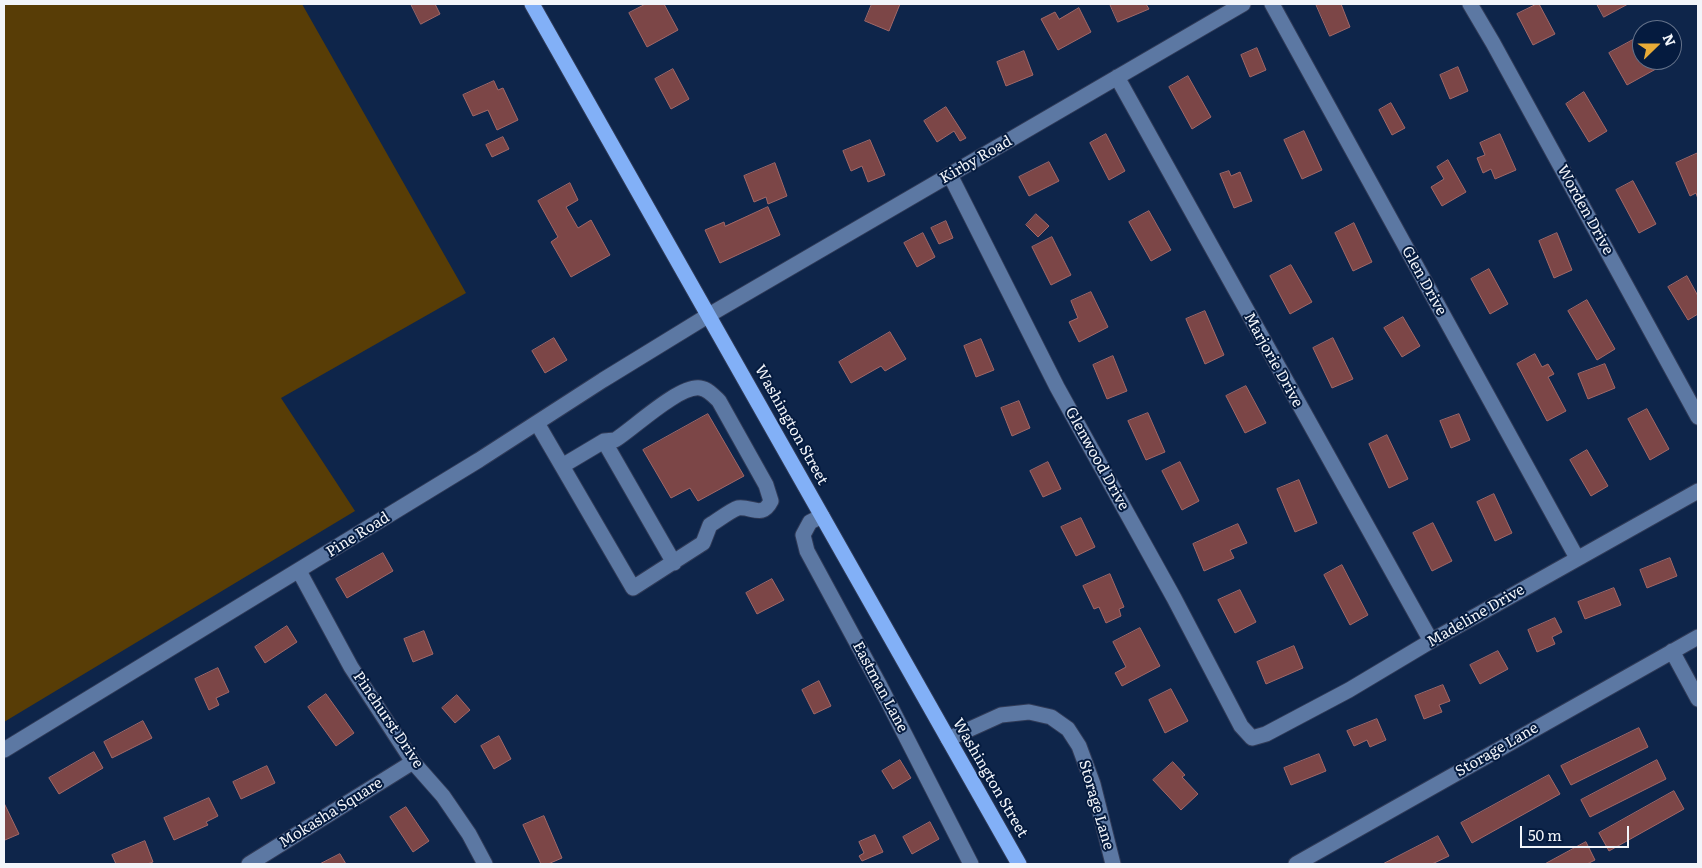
<!DOCTYPE html>
<style>
body{margin:0}
#map{position:relative;width:1702px;height:868px;overflow:hidden;background:#0e254a;font-family:Literata,serif}
canvas{display:block}
.frame{position:absolute;inset:0;border:5px solid #f2f5fa;pointer-events:none}
.north{position:absolute;left:1632px;top:20px;width:50px;height:50px;box-sizing:border-box;background:#051b3f;border:1px solid #64728a;border-radius:50%;rotate:68deg;font-size:14px;font-weight:700;line-height:20px;text-align:center;color:#f2f5fa}
.north::after{content:'';display:block;margin:auto;width:18px;height:22px;background:#e8ab37;clip-path:polygon(50% 0,100% 100%,50% 72%,0 100%)}
.scale{position:absolute;left:1520px;top:826px;width:109px;height:22px;box-sizing:border-box;border:2px solid #f2f5fa;border-top:0;padding-left:6px;font-size:15px;line-height:18px;white-space:nowrap;color:#f2f5fa;-webkit-text-stroke:4px #051b3f;paint-order:stroke}
</style>
<div id="map">
<canvas width="1702" height="868"></canvas>
<div class="frame"></div>
<div class="north">N</div>
<div class="scale">50 m</div>
</div>
<script>
const ctx = document.querySelector('canvas').getContext('2d');
ctx.lineJoin = 'round';
function paint(path, color) { ctx.fillStyle = color; ctx.fill(path, 'evenodd'); }
function trace(path, color, width, dash) { ctx.strokeStyle = color; ctx.lineWidth = width; ctx.lineCap = dash ? 'butt' : 'round'; ctx.setLineDash(dash || []); ctx.stroke(path); }
function label(font, color, halo, rows, align = 'center') {
  ctx.font = font + ' Literata,serif'; ctx.lineWidth = 4; ctx.setLineDash([]); ctx.textBaseline = 'middle'; ctx.strokeStyle = halo; ctx.fillStyle = color; for (const [text, x, y, turn = 0] of rows) {
    ctx.save(); ctx.translate(x, y); ctx.rotate((+turn || 0) * Math.PI / 180); ctx.textAlign = isNaN(turn) ? turn : align; if (halo) ctx.strokeText(text, 0, 0); ctx.fillText(text, 0, 0); ctx.restore();
  }
}
paint(new Path2D(`
 M 4,4 L 302,4 L 466,293 L 281,398 L 355,511 L 4,722 Z`), '#583d06');
const building = new Path2D(`
 M 411,4 L 435,4 L 440,14 L 421,24 Z
 M 646,4 L 664,4 L 678,30 L 647,47 L 629,13 Z
 M 872,4 L 900,4 L 889,31 L 865,21 Z
 M 1110,4 L 1146,4 L 1149,9 L 1118,22 Z
 M 1316,4 L 1341,4 L 1350,27 L 1330,36 Z
 M 1537,4 L 1539,4 L 1555,34 L 1533,45 L 1517,14 Z
 M 1597,4 L 1628,4 L 1604,17 Z
 M 1079,8 L 1091,32 L 1058,50 L 1041,19 L 1055,12 L 1059,19 Z
 M 1642,35 L 1642,60 L 1672,60 L 1672,55 L 1674,59 L 1627,85 L 1609,53 Z
 M 1257,48 L 1266,70 L 1250,77 L 1241,55 Z
 M 1024,51 L 1033,75 L 1006,86 L 997,62 Z
 M 1458,67 L 1468,91 L 1450,99 L 1440,75 Z
 M 673,69 L 689,99 L 671,109 L 655,79 Z
 M 1188,76 L 1211,117 L 1192,129 L 1169,87 Z
 M 494,81 L 498,90 L 503,88 L 518,120 L 497,130 L 488,110 L 473,116 L 463,95 Z
 M 1584,92 L 1607,131 L 1589,142 L 1566,104 Z
 M 1391,103 L 1405,128 L 1392,135 L 1379,110 Z
 M 946,107 L 966,138 L 960,141 L 954,131 L 937,142 L 924,121 Z
 M 1304,131 L 1322,170 L 1302,179 L 1284,140 Z
 M 1106,134 L 1125,171 L 1109,180 L 1090,143 Z
 M 1500,134 L 1516,170 L 1495,179 L 1491,169 L 1483,173 L 1477,158 L 1485,155 L 1480,143 Z
 M 503,137 L 509,149 L 492,157 L 486,145 Z
 M 870,140 L 885,175 L 868,182 L 862,166 L 851,171 L 843,151 Z
 M 1698,153 L 1698,199 L 1696,193 L 1690,196 L 1676,163 Z
 M 1448,160 L 1466,192 L 1442,206 L 1431,187 L 1444,179 L 1437,167 Z
 M 1049,162 L 1059,181 L 1029,196 L 1019,177 Z
 M 775,163 L 787,196 L 768,204 L 766,197 L 754,202 L 744,176 Z
 M 1229,171 L 1231,176 L 1240,172 L 1252,201 L 1234,208 L 1220,174 Z
 M 1633,181 L 1656,224 L 1639,233 L 1616,190 Z
 M 570,183 L 578,200 L 566,207 L 578,228 L 591,220 L 610,255 L 571,277 L 551,242 L 558,237 L 538,201 Z
 M 768,207 L 780,235 L 720,263 L 705,230 L 724,222 L 725,226 Z
 M 1149,211 L 1171,250 L 1151,261 L 1129,222 Z
 M 1036,214 L 1049,226 L 1038,237 L 1026,225 Z
 M 946,221 L 953,238 L 939,244 L 931,228 Z
 M 1354,223 L 1372,262 L 1353,271 L 1335,233 Z
 M 923,233 L 935,257 L 917,267 L 904,243 Z
 M 1557,233 L 1572,270 L 1554,278 L 1539,241 Z
 M 1052,237 L 1071,275 L 1051,285 L 1032,247 Z
 M 1291,265 L 1312,302 L 1290,314 L 1270,276 Z
 M 1489,269 L 1508,304 L 1490,314 L 1471,279 Z
 M 1687,276 L 1698,296 L 1698,314 L 1688,320 L 1668,287 Z
 M 1091,292 L 1108,327 L 1079,342 L 1069,322 L 1078,318 L 1071,301 Z
 M 1587,300 L 1615,349 L 1597,360 L 1568,311 Z
 M 1205,311 L 1224,355 L 1205,364 L 1186,319 Z
 M 1403,317 L 1420,346 L 1402,357 L 1384,328 Z
 M 890,332 L 906,359 L 885,371 L 881,366 L 851,383 L 839,362 Z
 M 554,338 L 567,360 L 545,373 L 532,351 Z
 M 1333,338 L 1353,379 L 1332,388 L 1313,348 Z
 M 981,339 L 994,370 L 976,377 L 964,346 Z
 M 1535,354 L 1542,367 L 1548,364 L 1554,374 L 1548,377 L 1566,411 L 1547,421 L 1517,364 Z
 M 1113,356 L 1127,391 L 1107,399 L 1093,365 Z
 M 1605,364 L 1615,388 L 1588,399 L 1578,374 Z
 M 1246,386 L 1266,423 L 1245,433 L 1226,396 Z
 M 1019,401 L 1030,428 L 1012,436 L 1001,408 Z
 M 1647,409 L 1669,449 L 1650,460 L 1628,419 Z
 M 1148,413 L 1165,452 L 1146,460 L 1128,421 Z
 M 708,414 L 744,476 L 698,501 L 690,488 L 671,498 L 643,450 Z
 M 1459,414 L 1470,440 L 1451,448 L 1440,421 Z
 M 1387,435 L 1408,479 L 1389,488 L 1369,444 Z
 M 1587,450 L 1608,486 L 1591,496 L 1570,460 Z
 M 1048,462 L 1061,489 L 1043,497 L 1030,471 Z
 M 1180,462 L 1199,501 L 1182,510 L 1162,471 Z
 M 1299,480 L 1317,523 L 1295,532 L 1277,489 Z
 M 1494,494 L 1512,533 L 1495,541 L 1477,502 Z
 M 1081,518 L 1095,547 L 1076,556 L 1061,527 Z
 M 1433,523 L 1452,561 L 1432,571 L 1413,533 Z
 M 1238,524 L 1247,543 L 1230,550 L 1234,558 L 1204,571 L 1193,544 Z
 M 383,553 L 393,571 L 347,598 L 336,579 Z
 M 1670,558 L 1677,576 L 1647,588 L 1640,570 Z
 M 1342,565 L 1368,615 L 1350,625 L 1324,575 Z
 M 1110,574 L 1124,607 L 1119,609 L 1121,616 L 1106,623 L 1099,607 L 1094,609 L 1083,586 Z
 M 772,579 L 784,600 L 757,614 L 746,593 Z
 M 1614,588 L 1621,605 L 1585,619 L 1578,602 Z
 M 1240,590 L 1256,622 L 1235,633 L 1218,600 Z
 M 1555,618 L 1562,632 L 1552,637 L 1555,644 L 1537,652 L 1528,630 Z
 M 287,626 L 297,642 L 265,663 L 255,647 Z
 M 1140,628 L 1160,666 L 1122,686 L 1115,673 L 1126,667 L 1113,642 Z
 M 424,631 L 433,654 L 413,662 L 404,639 Z
 M 1294,646 L 1303,668 L 1266,684 L 1257,662 Z
 M 1498,651 L 1508,669 L 1480,684 L 1470,665 Z
 M 218,668 L 229,692 L 216,698 L 219,705 L 209,710 L 195,679 Z
 M 819,681 L 831,706 L 814,714 L 802,690 Z
 M 1443,685 L 1450,701 L 1439,705 L 1442,712 L 1424,719 L 1415,696 Z
 M 1171,689 L 1188,721 L 1165,733 L 1149,700 Z
 M 326,694 L 354,733 L 336,746 L 308,707 Z
 M 457,695 L 470,710 L 455,723 L 442,708 Z
 M 1377,719 L 1386,740 L 1370,747 L 1367,740 L 1354,746 L 1347,731 Z
 M 143,721 L 152,738 L 112,758 L 104,742 Z
 M 1639,728 L 1648,747 L 1571,785 L 1561,766 Z
 M 499,736 L 511,759 L 494,769 L 481,746 Z
 M 94,752 L 103,768 L 59,794 L 49,778 Z
 M 1319,754 L 1326,771 L 1291,785 L 1284,768 Z
 M 900,760 L 911,778 L 893,789 L 882,771 Z
 M 1657,760 L 1666,779 L 1590,817 L 1581,800 Z
 M 1173,762 L 1185,775 L 1182,777 L 1198,794 L 1181,810 L 1153,780 Z
 M 267,766 L 275,783 L 241,799 L 233,782 Z
 M 1549,775 L 1560,794 L 1472,843 L 1461,823 Z
 M 1674,791 L 1684,809 L 1609,851 L 1599,833 Z
 M 209,798 L 218,816 L 206,822 L 208,825 L 174,840 L 164,818 Z
 M 4,803 L 19,834 L 5,840 L 4,837 Z
 M 406,807 L 429,841 L 413,852 L 390,817 Z
 M 544,816 L 562,858 L 548,864 L 541,864 L 523,825 Z
 M 930,822 L 939,839 L 912,854 L 903,837 Z
 M 875,835 L 883,852 L 862,861 L 859,856 L 864,853 L 859,842 Z
 M 1438,836 L 1449,856 L 1432,864 L 1383,864 Z
 M 145,841 L 153,862 L 147,864 L 116,864 L 112,855 Z
 M 1586,842 L 1595,860 L 1587,864 L 1545,864 Z
 M 340,854 L 346,864 L 320,864 Z`);
paint(building, '#7c4647');
trace(building, '#a16868', 1);
const minor = new Path2D(`
 M 1272,4 L 1577,558
 M 1470,4 L 1493,43 L 1698,417
 M 1117,77 L 1431,641
 M 950,175 L 1057,387 L 1174,598 L 1241,726 L 1252,738 L 1266,734 L 1349,690 L 1431,641 L 1698,491
 M 537,423 L 633,588 L 703,543 L 710,525 C 717,521 731,510 738,508 C 752,506 762,519 771,501 L 766,485 L 719,401 C 714,396 708,389 700,388 C 679,385 634,428 615,440 L 604,441 L 562,466
 M 604,441 L 674,563
 M 822,516 L 810,522 L 803,535 L 807,551 L 879,684 L 971,864
 M 299,571 L 351,667 L 413,762 L 443,796 L 469,834 L 485,864
 M 1672,651 L 1698,699
 M 948,739 L 1001,715 L 1029,712 L 1051,717 L 1068,729 L 1079,746 L 1093,784 L 1113,864
 M 4,750 L 479,460 L 603,380 L 709,315 L 1243,4
 M 249,864 L 413,762
 M 1296,864 L 1698,637`);
const highway = new Path2D(`
 M 532,4 L 1019,864`);
trace(minor, '#303b58', 17);
trace(highway, '#303b58', 17);
trace(minor, '#5c78a3', 15);
trace(highway, '#82b0f7', 15);
label('15px', '#f2f5fa', '#051b3f', [
 ["Kirby Road",976,160,-30],
 ["Worden Drive",1585,210,61],
 ["Glen Drive",1424,281,61],
 ["Marjorie Drive",1273,360,61],
 ["Washington Street",791,425,61],
 ["Glenwood Drive",1097,459,61],
 ["Pine Road",358,535,-32],
 ["Madeline Drive",1476,616,-30],
 ["Eastman Lane",880,687,62],
 ["Pinehurst Drive",388,720,56],
 ["Storage Lane",1497,750,-30],
 ["Washington Street",990,778,60],
 ["Storage Lane",1096,805,74],
 ["Mokasha Square",331,813,-32]
]);
</script>
